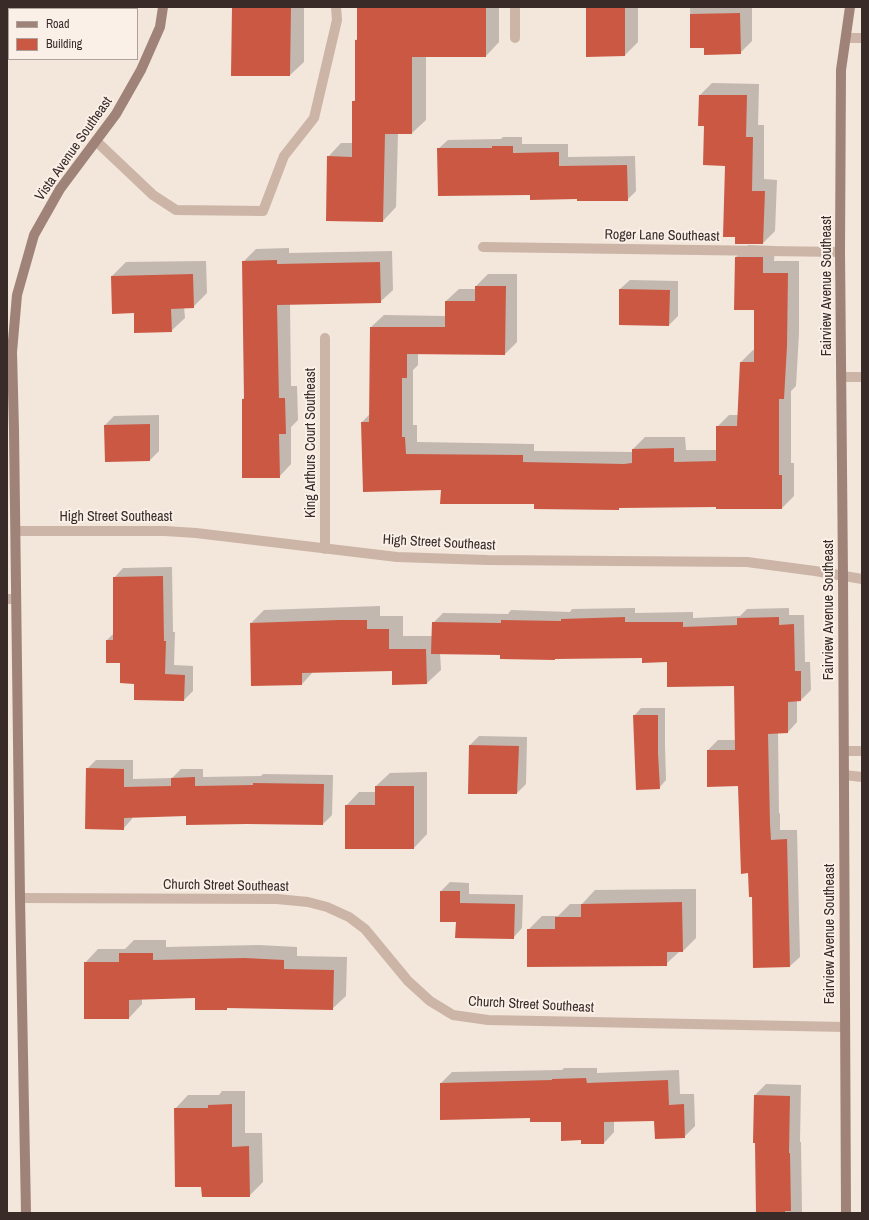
<!DOCTYPE html>
<style>
body{margin:0}
#map{position:relative;width:869px;height:1220px;overflow:hidden;background:#f3e6db;font-family:"Archivo Narrow",sans-serif}
canvas{display:block}
.frame{position:absolute;inset:0;border:8px solid #382b28;pointer-events:none}
.legend{position:absolute;left:8px;top:8px;width:130px;height:52px;box-sizing:border-box;background:#faf0e8;border:1px solid #aca19b;margin:0;padding:5px 7px;list-style:none;font-size:12px;color:#382b28}
.legend li{display:flex;align-items:center;gap:8px;height:20px}
.legend b{width:20px;border:1px solid #aca19b}
</style>
<div id="map">
<canvas width="869" height="1220"></canvas>
<div class="frame"></div>
<ul class="legend">
<li><b style="height:5px;background:#9f8378"></b>Road</li>
<li><b style="height:11px;background:#cb5842"></b>Building</li>
</ul>
</div>
<script>
const ctx = document.querySelector('canvas').getContext('2d');
ctx.lineJoin = 'round';
function paint(path, color) { ctx.fillStyle = color; ctx.fill(path, 'evenodd'); }
function trace(path, color, width, dash) { ctx.strokeStyle = color; ctx.lineWidth = width; ctx.lineCap = dash ? 'butt' : 'round'; ctx.setLineDash(dash || []); ctx.stroke(path); }
function label(font, color, halo, rows, align = 'center') {
  ctx.font = font + ' "Archivo Narrow",sans-serif'; ctx.lineWidth = 4; ctx.setLineDash([]); ctx.textBaseline = 'middle'; ctx.strokeStyle = halo; ctx.fillStyle = color; for (const [text, x, y, turn = 0] of rows) {
    ctx.save(); ctx.translate(x, y); ctx.rotate((+turn || 0) * Math.PI / 180); ctx.textAlign = isNaN(turn) ? turn : align; if (halo) ctx.strokeText(text, 0, 0); ctx.fillText(text, 0, 0); ctx.restore();
  }
}
paint(new Path2D(`
 M 43,7 L 120,7 L 120,9 L 43,9 Z
 M 233,7 L 304,7 L 304,62 L 290,75 Z
 M 358,7 L 499,7 L 499,42 L 486,56 L 426,56 L 426,120 L 412,133 L 398,133 L 396,207 L 383,221 L 328,157 L 341,143 L 353,143 L 353,102 L 356,99 L 356,40 L 358,38 Z
 M 587,7 L 638,7 L 638,42 L 625,55 Z
 M 690,7 L 752,7 L 752,41 L 740,53 L 705,47 L 691,47 Z
 M 712,83 L 759,84 L 758,125 L 764,125 L 764,179 L 777,180 L 775,231 L 763,243 L 736,243 L 726,165 L 705,125 L 700,95 Z
 M 503,137 L 522,137 L 522,144 L 568,144 L 568,157 L 635,156 L 636,191 L 627,200 L 578,198 L 531,194 L 438,149 L 448,140 L 501,139 Z
 M 748,245 L 775,246 L 774,261 L 799,261 L 799,333 L 796,386 L 791,391 L 791,463 L 794,463 L 794,496 L 782,508 L 717,506 L 621,507 L 618,509 L 535,503 L 442,489 L 362,422 L 370,414 L 371,327 L 384,315 L 446,316 L 446,301 L 459,289 L 476,289 L 476,286 L 488,274 L 517,274 L 517,342 L 505,354 L 418,353 L 418,365 L 413,370 L 413,425 L 417,425 L 417,442 L 534,444 L 534,451 L 633,452 L 633,449 L 645,437 L 685,437 L 686,450 L 717,450 L 717,427 L 729,415 L 739,415 L 741,362 L 753,350 L 755,350 L 755,309 L 736,257 Z
 M 289,248 L 289,253 L 392,251 L 393,290 L 380,302 L 290,304 L 291,386 L 297,386 L 298,420 L 291,427 L 291,464 L 279,477 L 243,399 L 245,396 L 244,261 L 256,249 Z
 M 206,261 L 207,293 L 193,307 L 184,307 L 185,318 L 171,331 L 112,276 L 126,262 Z
 M 630,280 L 678,281 L 678,316 L 669,325 L 620,289 Z
 M 159,415 L 159,451 L 150,460 L 105,425 L 114,416 Z
 M 172,567 L 173,632 L 175,632 L 174,665 L 193,666 L 193,691 L 184,700 L 135,683 L 107,640 L 114,633 L 114,578 L 123,568 Z
 M 380,606 L 380,616 L 403,616 L 403,636 L 433,636 L 433,623 L 443,613 L 508,614 L 511,610 L 570,612 L 572,609 L 635,608 L 635,613 L 693,612 L 693,618 L 740,616 L 747,609 L 789,608 L 789,615 L 804,615 L 805,662 L 810,662 L 811,690 L 801,700 L 797,700 L 797,722 L 788,732 L 778,732 L 779,814 L 780,813 L 780,830 L 797,830 L 800,957 L 790,966 L 753,896 L 749,872 L 739,785 L 708,750 L 718,740 L 736,740 L 735,685 L 668,661 L 643,656 L 440,653 L 441,670 L 427,683 L 393,670 L 314,671 L 302,684 L 251,623 L 264,610 Z
 M 641,708 L 665,708 L 665,746 L 666,780 L 659,788 L 634,716 Z
 M 479,736 L 527,737 L 526,784 L 517,793 L 470,745 Z
 M 96,760 L 133,760 L 133,779 L 172,778 L 181,769 L 203,769 L 203,777 L 261,776 L 263,774 L 333,775 L 332,815 L 323,824 L 186,815 L 132,816 L 132,819 L 123,829 L 87,769 Z
 M 427,772 L 427,834 L 414,848 L 346,806 L 359,792 L 376,792 L 376,786 L 390,773 Z
 M 450,882 L 469,883 L 469,894 L 523,895 L 522,928 L 513,938 L 457,921 L 441,891 Z
 M 696,889 L 696,938 L 683,951 L 680,951 L 666,964 L 528,930 L 542,916 L 558,916 L 570,904 L 582,904 L 595,890 Z
 M 134,940 L 166,940 L 166,947 L 259,945 L 297,947 L 297,956 L 347,957 L 346,996 L 332,1009 L 228,1007 L 226,1009 L 196,997 L 142,998 L 142,1004 L 129,1018 L 85,963 L 98,949 L 125,949 Z
 M 564,1068 L 597,1068 L 597,1073 L 679,1070 L 680,1094 L 694,1094 L 695,1126 L 684,1137 L 655,1120 L 614,1121 L 614,1132 L 604,1143 L 581,1139 L 562,1121 L 531,1117 L 441,1083 L 452,1072 L 562,1070 Z
 M 766,1084 L 801,1085 L 800,1142 L 801,1142 L 802,1213 L 757,1213 L 755,1095 Z
 M 222,1091 L 245,1091 L 245,1133 L 262,1133 L 263,1182 L 249,1196 L 175,1109 L 188,1095 L 219,1095 Z`), '#0003');
paint(new Path2D(`
 M 232,7 L 291,7 L 290,76 L 231,76 Z
 M 357,7 L 486,7 L 486,57 L 412,57 L 412,134 L 385,134 L 383,222 L 326,221 L 327,156 L 352,157 L 352,101 L 355,101 L 355,40 L 357,40 Z
 M 586,7 L 625,7 L 625,56 L 586,57 Z
 M 740,13 L 741,54 L 704,55 L 704,48 L 690,48 L 690,14 Z
 M 699,95 L 747,95 L 746,137 L 753,137 L 752,191 L 765,191 L 763,244 L 735,244 L 735,237 L 723,237 L 725,166 L 703,165 L 704,126 L 698,126 Z
 M 492,146 L 513,146 L 513,153 L 559,152 L 559,166 L 627,165 L 628,201 L 577,201 L 577,199 L 530,200 L 530,195 L 438,196 L 437,148 L 492,148 Z
 M 735,257 L 763,257 L 763,273 L 788,273 L 787,346 L 784,399 L 779,399 L 779,475 L 782,475 L 782,509 L 716,509 L 716,507 L 619,508 L 619,510 L 534,509 L 534,504 L 440,504 L 441,490 L 363,492 L 361,422 L 369,422 L 370,327 L 445,327 L 445,301 L 475,301 L 475,286 L 506,286 L 505,355 L 407,354 L 407,378 L 402,378 L 402,437 L 405,437 L 406,454 L 523,455 L 523,462 L 624,464 L 632,463 L 632,449 L 674,448 L 674,462 L 716,461 L 716,426 L 737,426 L 740,362 L 754,362 L 754,310 L 734,310 Z
 M 277,260 L 277,264 L 380,262 L 381,303 L 277,305 L 279,398 L 285,398 L 286,434 L 279,434 L 280,478 L 242,478 L 242,399 L 244,399 L 242,261 Z
 M 193,274 L 194,308 L 171,309 L 172,332 L 134,333 L 134,313 L 112,314 L 111,276 Z
 M 619,289 L 670,290 L 669,326 L 619,325 Z
 M 150,424 L 150,461 L 105,462 L 104,425 Z
 M 163,576 L 164,641 L 166,641 L 165,674 L 185,675 L 184,701 L 134,700 L 134,684 L 120,683 L 120,663 L 106,663 L 106,640 L 113,640 L 113,577 Z
 M 625,617 L 625,622 L 683,622 L 683,627 L 737,625 L 737,618 L 779,617 L 779,625 L 794,624 L 795,671 L 801,671 L 801,701 L 788,702 L 788,733 L 768,734 L 770,823 L 771,840 L 787,839 L 790,967 L 753,968 L 752,897 L 749,897 L 748,873 L 741,874 L 738,786 L 707,787 L 707,750 L 735,750 L 734,686 L 667,687 L 667,662 L 642,663 L 642,658 L 555,659 L 555,660 L 500,659 L 500,655 L 431,654 L 432,622 L 501,623 L 501,620 L 561,621 L 561,619 Z
 M 339,620 L 367,620 L 367,629 L 389,629 L 389,649 L 426,649 L 427,684 L 392,685 L 392,671 L 302,673 L 302,685 L 251,686 L 250,623 Z
 M 633,715 L 658,715 L 658,753 L 660,789 L 636,790 Z
 M 469,745 L 519,746 L 517,794 L 468,794 Z
 M 86,768 L 124,769 L 124,787 L 171,786 L 171,778 L 195,777 L 195,786 L 253,785 L 253,783 L 324,784 L 323,825 L 247,824 L 186,825 L 186,816 L 124,818 L 124,830 L 85,829 Z
 M 375,786 L 414,786 L 414,849 L 345,849 L 345,805 L 375,805 Z
 M 440,891 L 460,891 L 460,903 L 515,904 L 514,939 L 455,938 L 456,922 L 440,922 Z
 M 682,902 L 683,952 L 667,952 L 667,966 L 527,967 L 527,929 L 555,929 L 555,917 L 581,917 L 581,904 Z
 M 119,953 L 153,953 L 153,960 L 245,958 L 284,960 L 284,969 L 334,970 L 333,1010 L 227,1008 L 227,1010 L 195,1010 L 195,998 L 129,1000 L 129,1019 L 84,1019 L 84,962 L 119,962 Z
 M 586,1078 L 587,1083 L 668,1080 L 669,1105 L 684,1104 L 685,1138 L 655,1139 L 654,1121 L 604,1122 L 604,1144 L 581,1144 L 581,1140 L 561,1141 L 561,1122 L 530,1122 L 530,1118 L 440,1120 L 440,1083 L 552,1080 L 552,1079 Z
 M 754,1095 L 790,1096 L 789,1153 L 790,1153 L 791,1211 L 785,1211 L 785,1213 L 756,1213 L 755,1143 L 753,1143 Z
 M 232,1104 L 232,1147 L 249,1146 L 250,1197 L 202,1197 L 201,1187 L 175,1187 L 174,1108 L 208,1108 L 208,1105 Z`), '#cb5842');
trace(new Path2D(`
 M 515,38 L 515,7
 M 846,38 L 862,38
 M 96,141 L 153,195 L 176,210 L 263,211 L 284,156 L 314,118 L 337,20 L 336,7
 M 841,377 L 862,377
 M 844,751 L 862,751
 M 844,775 L 862,777`), '#ccb5a7', 10);
trace(new Path2D(`
 M 483,247 L 840,252
 M 325,338 L 325,549
 M 16,531 L 165,531 L 196,533 L 397,557 L 487,560 L 747,562 L 815,571 L 862,579
 M 7,599 L 16,599
 M 20,898 L 277,899 L 308,902 L 327,907 L 349,917 L 365,929 L 408,981 L 430,1001 L 453,1015 L 488,1020 L 845,1027`), '#ccb5a7', 10);
trace(new Path2D(`
 M 26,1213 L 20,898 L 14,430 L 12,352 L 17,295 L 34,235 L 60,189 L 116,114 L 141,70 L 160,27 L 163,7
 M 846,1213 L 843,576 L 840,252 L 841,70 L 850,7`), '#9f8378', 10);
label('14px', '#382b28', '#faf0e8', [
 ["Vista Avenue Southeast",74,149,-55],
 ["Roger Lane Southeast",662,236,1],
 ["Fairview Avenue Southeast",827,286,-90],
 ["King Arthurs Court Southeast",311,443,-90],
 ["High Street Southeast",116,517],
 ["High Street Southeast",439,543,3],
 ["Fairview Avenue Southeast",829,610,-90],
 ["Church Street Southeast",226,886,1],
 ["Fairview Avenue Southeast",830,934,-90],
 ["Church Street Southeast",531,1005,3]
]);
</script>
